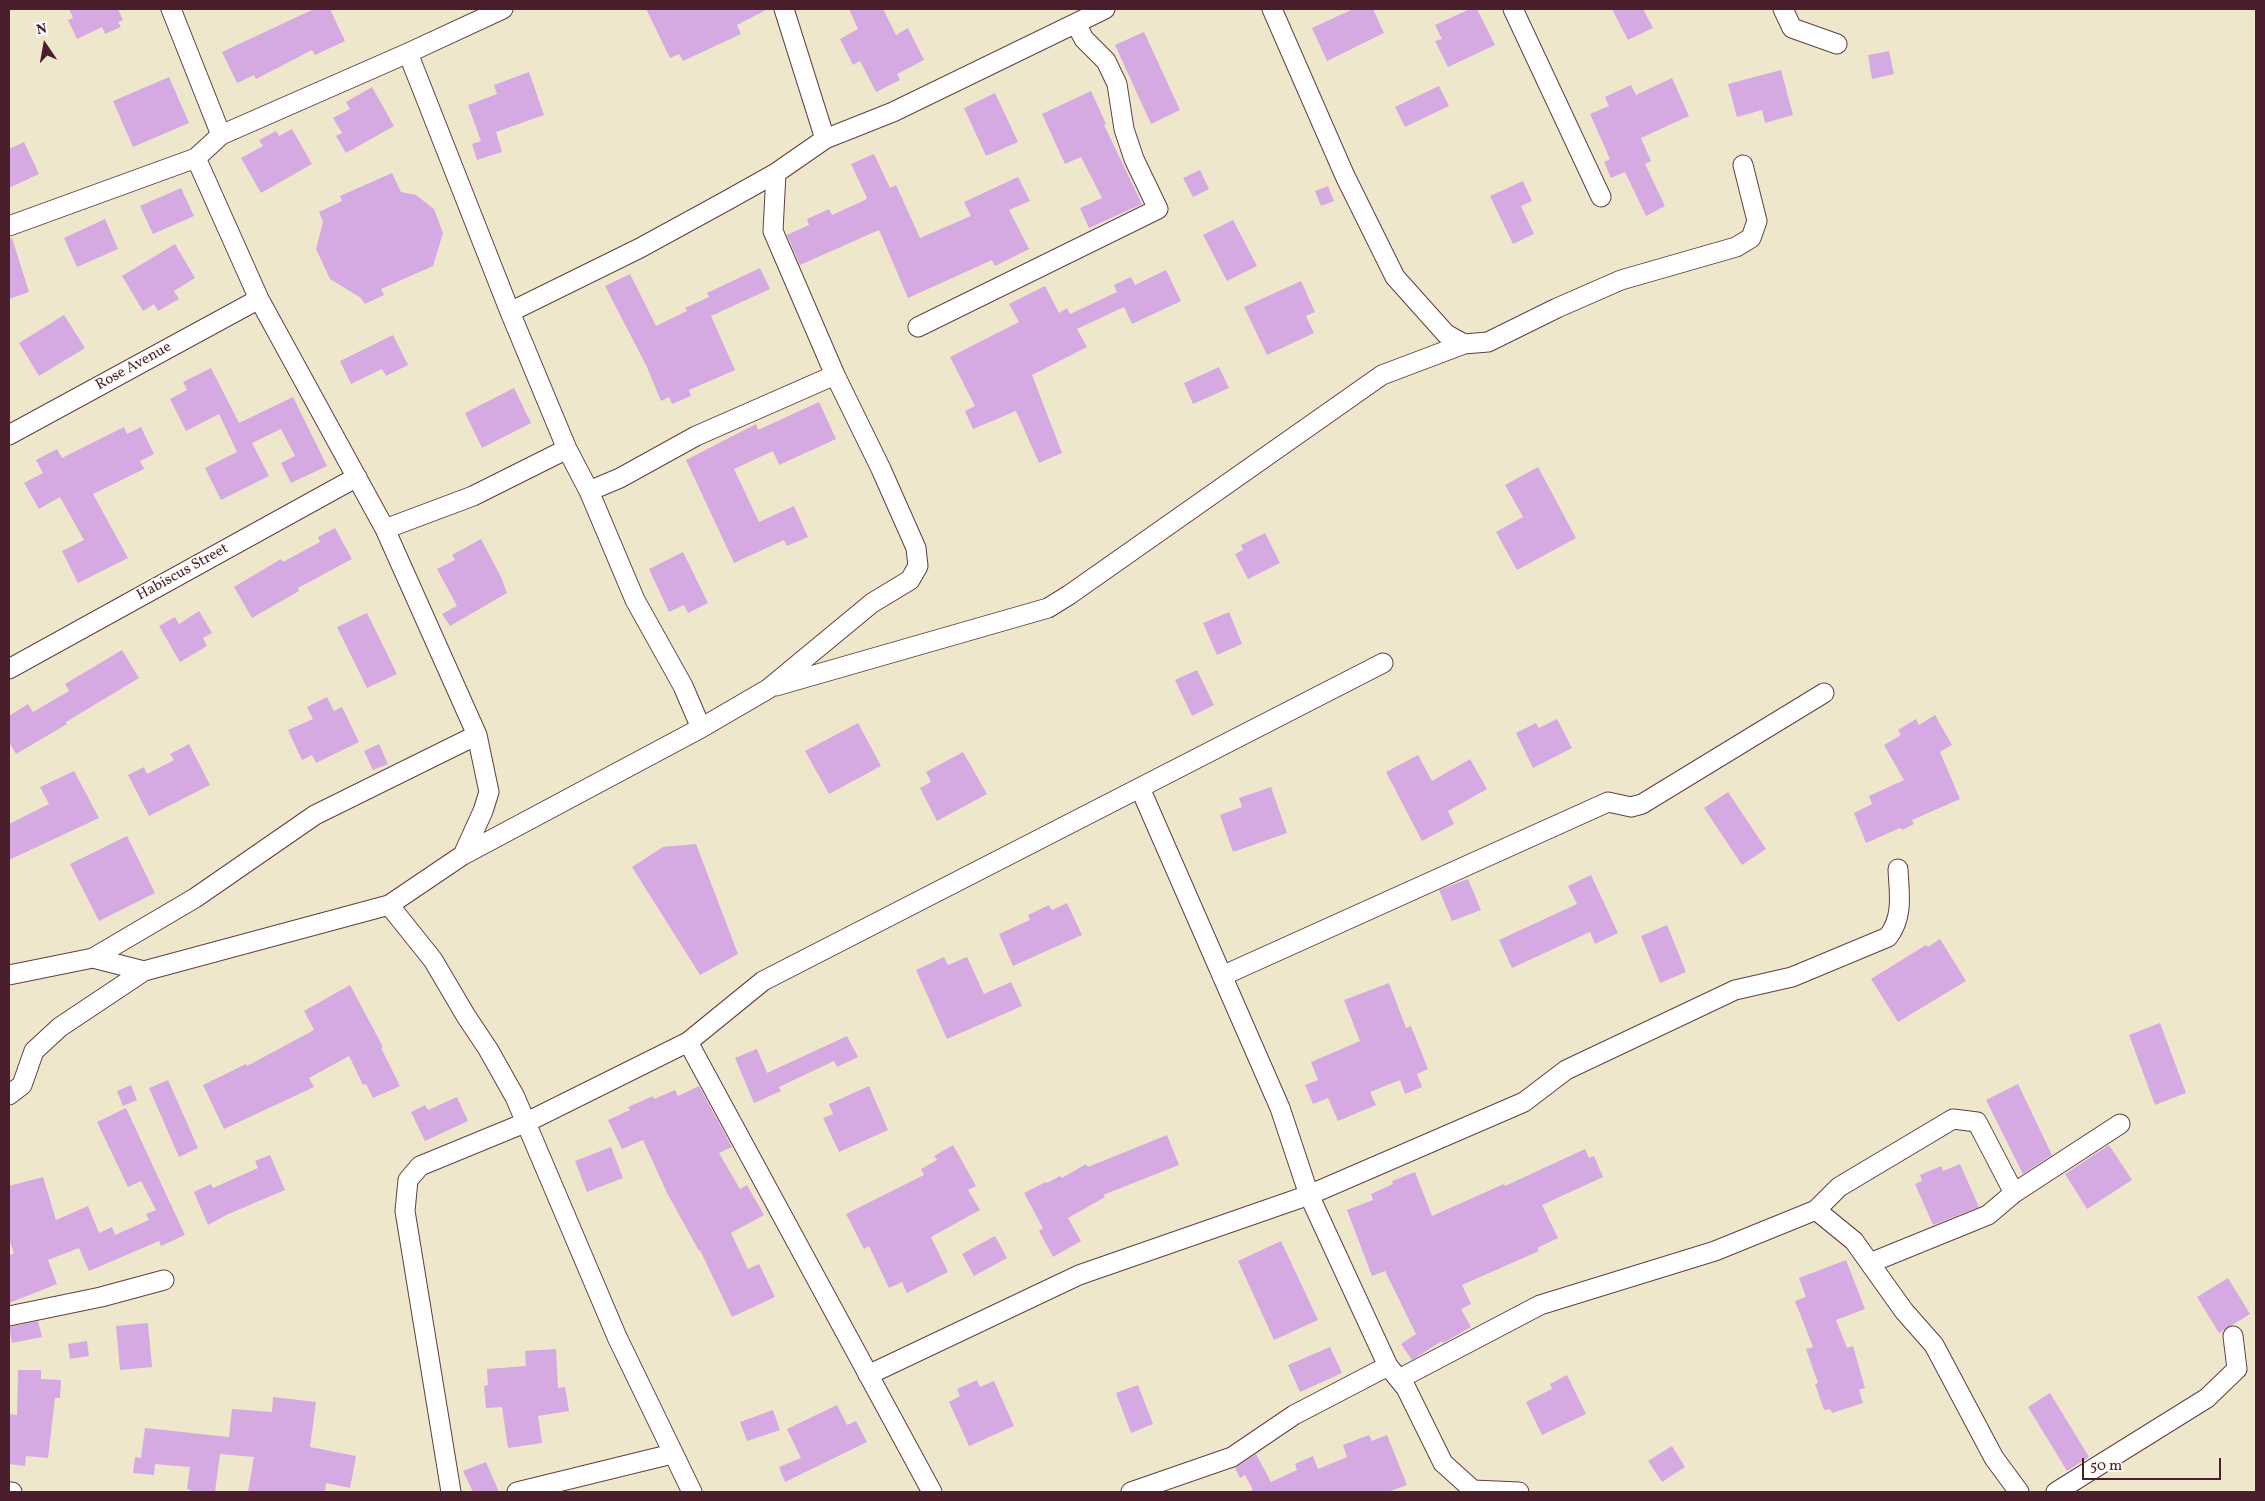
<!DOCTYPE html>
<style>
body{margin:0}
#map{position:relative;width:2265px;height:1501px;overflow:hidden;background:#efe7cc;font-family:Vollkorn,serif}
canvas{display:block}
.frame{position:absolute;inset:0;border:10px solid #4a1f2b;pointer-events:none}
.north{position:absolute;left:20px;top:20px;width:50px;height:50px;-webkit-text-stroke:4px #fdfcf7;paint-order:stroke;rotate:348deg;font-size:14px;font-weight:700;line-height:20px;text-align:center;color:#4a1f2b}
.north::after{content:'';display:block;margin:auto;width:18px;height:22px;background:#4a1f2b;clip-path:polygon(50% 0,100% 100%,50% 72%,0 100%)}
.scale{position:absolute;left:2082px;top:1458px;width:139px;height:22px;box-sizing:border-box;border:2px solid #4a1f2b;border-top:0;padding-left:6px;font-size:15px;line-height:18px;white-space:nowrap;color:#4a1f2b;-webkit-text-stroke:4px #fdfcf7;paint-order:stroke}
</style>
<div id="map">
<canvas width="2265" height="1501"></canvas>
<div class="frame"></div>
<div class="north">N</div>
<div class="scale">50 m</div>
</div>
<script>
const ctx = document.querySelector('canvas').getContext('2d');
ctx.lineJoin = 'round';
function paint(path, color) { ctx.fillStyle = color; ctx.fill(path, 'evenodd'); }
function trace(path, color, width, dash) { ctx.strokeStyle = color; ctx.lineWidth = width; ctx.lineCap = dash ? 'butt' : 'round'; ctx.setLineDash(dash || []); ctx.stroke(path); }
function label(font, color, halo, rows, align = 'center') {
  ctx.font = font + ' Vollkorn,serif'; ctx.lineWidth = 4; ctx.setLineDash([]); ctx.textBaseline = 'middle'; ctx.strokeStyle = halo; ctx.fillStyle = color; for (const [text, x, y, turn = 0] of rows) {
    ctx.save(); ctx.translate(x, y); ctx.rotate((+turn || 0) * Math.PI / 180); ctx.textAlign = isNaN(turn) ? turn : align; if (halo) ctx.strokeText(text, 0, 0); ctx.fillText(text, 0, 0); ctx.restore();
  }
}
paint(new Path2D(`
 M 69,9 L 118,9 L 123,20 L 118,22 L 121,27 L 105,34 L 102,27 L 77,39 L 68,20 L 73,18 Z
 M 314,9 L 330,9 L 345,41 L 315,55 L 312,50 L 256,79 L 254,75 L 237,83 L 222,52 Z
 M 646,9 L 768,9 L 737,25 L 741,34 L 683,61 L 679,54 L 670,58 Z
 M 849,9 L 883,9 L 896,35 L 908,28 L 924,60 L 897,74 L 900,80 L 876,92 L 860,61 L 853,65 L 840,39 L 858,29 Z
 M 1353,9 L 1373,9 L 1384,33 L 1327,61 L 1312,28 Z
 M 1470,9 L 1477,9 L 1495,45 L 1448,67 L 1435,41 L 1442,39 L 1435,25 Z
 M 1612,9 L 1643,9 L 1653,28 L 1628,40 Z
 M 1144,32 L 1180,110 L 1151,124 L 1115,45 Z
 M 1889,51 L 1894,74 L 1872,79 L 1868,55 Z
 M 1781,70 L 1793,115 L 1765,123 L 1762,110 L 1737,117 L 1728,84 Z
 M 529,72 L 544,115 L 496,132 L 502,152 L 477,160 L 472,144 L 481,141 L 468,105 L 497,94 L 494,85 Z
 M 169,77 L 189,123 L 133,147 L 113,101 Z
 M 1672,78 L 1689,116 L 1641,138 L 1651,161 L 1645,164 L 1665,206 L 1646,216 L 1625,172 L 1611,178 L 1604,162 L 1610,159 L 1590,114 L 1609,106 L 1605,97 L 1631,85 L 1636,95 Z
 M 1439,86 L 1449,106 L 1405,127 L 1395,107 Z
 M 372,87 L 394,126 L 346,153 L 336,136 L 342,133 L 333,118 L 350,109 L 346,102 Z
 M 1091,91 L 1106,124 L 1104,125 L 1142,204 L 1089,228 L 1080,208 L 1102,198 L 1081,157 L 1065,164 L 1042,114 Z
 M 995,93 L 1018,142 L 986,156 L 964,108 Z
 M 292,129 L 312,164 L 261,193 L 241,158 L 263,146 L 259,140 L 276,131 L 279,136 Z
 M 24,142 L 39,174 L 9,188 L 9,149 Z
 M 874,154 L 890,188 L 896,185 L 920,238 L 971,216 L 964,202 L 1018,177 L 1030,201 L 1009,210 L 1029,249 L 995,266 L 992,260 L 908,298 L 879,230 L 800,265 L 787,235 L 809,225 L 807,219 L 829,209 L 832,215 L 865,200 L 867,198 L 851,164 Z
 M 1200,170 L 1209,189 L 1193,197 L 1183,178 Z
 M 392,173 L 401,192 L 416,195 L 434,209 L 443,233 L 433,266 L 381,289 L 384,295 L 365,304 L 361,298 L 330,279 L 316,249 L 323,222 L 319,212 L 342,201 L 340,196 Z
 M 1523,181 L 1532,201 L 1521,206 L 1534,234 L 1513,244 L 1490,196 Z
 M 1328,186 L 1334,201 L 1321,206 L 1315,191 Z
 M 181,188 L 194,216 L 153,234 L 140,206 Z
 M 105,219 L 118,249 L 77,267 L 64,238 Z
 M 1233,220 L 1257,266 L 1227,281 L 1203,235 Z
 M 12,238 L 29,292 L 9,299 L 9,239 Z
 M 175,244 L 195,278 L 174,291 L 179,299 L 158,311 L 154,304 L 143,311 L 122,276 Z
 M 760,268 L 770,289 L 711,316 L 735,370 L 689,390 L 691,396 L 672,404 L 669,397 L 661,401 L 646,365 L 605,286 L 630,274 L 656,326 L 687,311 L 685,308 L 709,297 L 707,293 Z
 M 1166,270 L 1181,301 L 1132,324 L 1124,307 L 1077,329 L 1087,347 L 1032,375 L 1062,453 L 1039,463 L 1016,411 L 973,429 L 965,411 L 975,406 L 950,357 L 1019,322 L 1009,304 L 1045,286 L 1059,313 L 1067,308 L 1070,314 L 1117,292 L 1114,285 L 1131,277 L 1135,285 Z
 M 1301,281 L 1315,312 L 1306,316 L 1314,333 L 1267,355 L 1244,307 Z
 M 64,315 L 85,348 L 39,376 L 19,343 Z
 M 393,335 L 408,365 L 386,376 L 382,369 L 351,384 L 340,361 Z
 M 1219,367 L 1229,388 L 1193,404 L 1184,383 Z
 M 211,368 L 239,423 L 293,397 L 327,466 L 291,483 L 281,463 L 295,456 L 281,429 L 252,443 L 269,476 L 221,500 L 205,468 L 237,452 L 219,414 L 186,431 L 170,399 L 187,390 L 183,382 Z
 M 514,388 L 531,423 L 482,448 L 465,413 Z
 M 819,402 L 836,439 L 779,465 L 773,451 L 734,469 L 759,522 L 794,506 L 808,537 L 787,546 L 784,540 L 734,563 L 686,460 L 756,424 L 758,430 Z
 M 124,427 L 127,434 L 141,427 L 154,454 L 140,461 L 144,469 L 93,494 L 128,558 L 78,583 L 62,551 L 84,540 L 60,497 L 39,509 L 24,483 L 43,473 L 36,460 L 57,449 L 62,458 Z
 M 1538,467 L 1576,538 L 1517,570 L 1496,532 L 1523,517 L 1505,485 Z
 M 335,528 L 352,559 L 298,588 L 299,591 L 252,618 L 234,587 L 281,559 L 283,562 L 320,542 L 318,537 Z
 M 1265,533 L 1280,563 L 1248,579 L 1235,554 L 1243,550 L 1241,545 Z
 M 481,539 L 501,577 L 507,593 L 450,626 L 442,614 L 457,606 L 437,569 L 455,560 L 452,555 Z
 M 683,552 L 708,603 L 688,613 L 684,605 L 669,612 L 649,569 Z
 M 199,611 L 212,633 L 203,638 L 207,646 L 180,662 L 159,626 L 175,617 L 179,624 Z
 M 1229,612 L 1242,644 L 1217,655 L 1203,623 Z
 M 367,613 L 397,674 L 367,688 L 337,627 Z
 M 122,650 L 139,678 L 66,722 L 67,724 L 16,754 L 9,742 L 9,716 L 28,704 L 33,712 L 69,691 L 65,684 Z
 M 1197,670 L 1214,705 L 1192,716 L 1175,680 Z
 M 327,697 L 334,711 L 342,707 L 359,742 L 316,763 L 312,755 L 302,760 L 288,730 L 313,719 L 307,707 Z
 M 1935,715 L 1952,745 L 1940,752 L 1960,799 L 1912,820 L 1914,824 L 1902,830 L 1900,828 L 1866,843 L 1854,813 L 1872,804 L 1869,796 L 1904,780 L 1884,745 L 1901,735 L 1898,730 L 1916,719 L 1919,725 Z
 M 1557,719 L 1572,748 L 1533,768 L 1516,733 L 1536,723 L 1539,728 Z
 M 858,723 L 881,766 L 829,794 L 805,751 Z
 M 189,744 L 210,785 L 149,816 L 128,775 L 144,767 L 147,774 L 174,760 L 170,754 Z
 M 379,744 L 388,764 L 373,770 L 364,751 Z
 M 963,752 L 987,794 L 937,821 L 920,788 L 931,782 L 926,772 Z
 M 1418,755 L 1432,781 L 1470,759 L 1487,789 L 1448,811 L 1454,824 L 1422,841 L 1386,772 Z
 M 74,771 L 99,818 L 9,860 L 9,824 L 49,804 L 40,787 Z
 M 1271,787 L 1287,833 L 1233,852 L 1220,815 L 1242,807 L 1239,798 Z
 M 1728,792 L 1766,849 L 1742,865 L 1704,808 Z
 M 127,836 L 155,893 L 99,921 L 70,864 Z
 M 696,844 L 738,954 L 700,975 L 632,867 L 663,847 Z
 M 1591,875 L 1618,933 L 1595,944 L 1590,932 L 1512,968 L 1499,940 L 1577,904 L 1568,886 Z
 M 1468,879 L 1481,910 L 1452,921 L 1439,890 Z
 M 1067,903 L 1082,935 L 1013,966 L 999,934 L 1030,920 L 1028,915 L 1049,905 L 1052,910 Z
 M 1667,925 L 1686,972 L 1660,983 L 1641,936 Z
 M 1940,939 L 1966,981 L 1898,1022 L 1871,979 L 1926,945 L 1928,947 Z
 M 944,957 L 948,965 L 967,957 L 984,994 L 1011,982 L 1022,1006 L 947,1039 L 916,970 Z
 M 1389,983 L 1406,1028 L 1411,1026 L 1428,1069 L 1417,1074 L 1422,1087 L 1405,1094 L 1400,1080 L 1370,1092 L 1376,1105 L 1338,1121 L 1328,1098 L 1313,1104 L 1305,1085 L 1318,1080 L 1311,1062 L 1360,1041 L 1344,1000 Z
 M 350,985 L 383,1047 L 381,1048 L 400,1086 L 373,1098 L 366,1084 L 363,1085 L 349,1056 L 309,1078 L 314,1087 L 224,1129 L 203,1085 L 246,1064 L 247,1066 L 314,1030 L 304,1011 Z
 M 2160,1023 L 2186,1093 L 2155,1105 L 2129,1035 Z
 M 847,1036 L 858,1057 L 837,1067 L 834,1061 L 779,1087 L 781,1091 L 754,1103 L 735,1058 L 757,1049 L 767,1073 Z
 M 168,1080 L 198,1148 L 179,1157 L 149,1088 Z
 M 2018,1084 L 2052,1155 L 2023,1174 L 1986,1100 Z
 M 131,1085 L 137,1100 L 123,1106 L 117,1091 Z
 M 699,1086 L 732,1147 L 719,1153 L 740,1189 L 747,1185 L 764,1215 L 731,1233 L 748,1269 L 759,1264 L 775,1297 L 732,1317 L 700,1250 L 699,1251 L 667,1193 L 643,1140 L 622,1149 L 608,1120 L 630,1110 L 628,1107 L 653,1096 L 654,1099 L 675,1090 L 678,1096 Z
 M 869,1086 L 888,1130 L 839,1152 L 823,1118 L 833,1114 L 829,1104 Z
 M 457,1097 L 468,1121 L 425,1141 L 411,1112 L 425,1105 L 428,1110 Z
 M 126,1108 L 185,1235 L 161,1246 L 159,1241 L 89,1271 L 79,1248 L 48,1260 L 57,1284 L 9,1303 L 9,1256 L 14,1253 L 9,1239 L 9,1186 L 43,1177 L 56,1220 L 88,1206 L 99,1233 L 112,1227 L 115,1235 L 149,1220 L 146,1214 L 156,1210 L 141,1181 L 128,1187 L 97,1122 Z
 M 1167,1135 L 1179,1165 L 1103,1195 L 1105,1197 L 1068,1218 L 1081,1241 L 1053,1257 L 1039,1231 L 1043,1228 L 1024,1193 L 1046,1182 L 1047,1183 L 1060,1176 L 1062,1178 L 1086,1164 L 1088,1167 Z
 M 953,1145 L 976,1186 L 968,1190 L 980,1210 L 931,1237 L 948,1272 L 907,1293 L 902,1282 L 889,1288 L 869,1246 L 864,1249 L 846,1214 L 924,1175 L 921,1169 L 937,1160 L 934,1156 Z
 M 2109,1145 L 2132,1180 L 2087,1209 L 2065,1174 Z
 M 611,1147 L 623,1178 L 587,1192 L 575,1161 Z
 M 1585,1149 L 1589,1158 L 1594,1156 L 1603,1177 L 1542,1205 L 1558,1238 L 1537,1248 L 1539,1251 L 1462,1285 L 1471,1304 L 1461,1309 L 1471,1327 L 1443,1343 L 1442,1341 L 1412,1360 L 1401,1344 L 1416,1334 L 1385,1271 L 1372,1276 L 1347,1210 L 1373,1200 L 1371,1194 L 1393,1184 L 1392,1181 L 1415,1172 L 1432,1216 L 1504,1184 L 1505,1186 Z
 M 270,1155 L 285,1190 L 226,1215 L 208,1225 L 194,1192 L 211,1184 L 213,1188 L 258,1168 L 255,1161 Z
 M 1960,1164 L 1979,1207 L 1933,1225 L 1915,1184 L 1922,1181 L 1920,1175 L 1941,1166 L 1943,1171 Z
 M 995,1236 L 1007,1258 L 974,1276 L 962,1254 Z
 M 1281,1241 L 1318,1320 L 1274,1340 L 1238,1261 Z
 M 1846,1260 L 1865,1309 L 1836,1320 L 1847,1348 L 1853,1346 L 1865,1388 L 1859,1390 L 1863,1403 L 1832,1413 L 1830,1409 L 1824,1410 L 1815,1384 L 1818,1383 L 1806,1349 L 1813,1347 L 1795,1301 L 1806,1297 L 1799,1278 Z
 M 2228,1278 L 2250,1314 L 2219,1333 L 2197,1297 Z
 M 38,1321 L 42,1337 L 12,1343 L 9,1327 Z
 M 148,1323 L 152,1367 L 120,1370 L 116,1326 Z
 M 87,1341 L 89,1356 L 70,1359 L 68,1344 Z
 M 1330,1347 L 1342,1373 L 1300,1392 L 1288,1365 Z
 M 556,1349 L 558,1388 L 565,1387 L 569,1411 L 538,1416 L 542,1443 L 508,1448 L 502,1407 L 486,1408 L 484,1386 L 488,1385 L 487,1369 L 526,1366 L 525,1351 Z
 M 18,1370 L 41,1370 L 41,1379 L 61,1380 L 60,1398 L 55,1398 L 48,1458 L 26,1456 L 25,1466 L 9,1464 L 9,1414 L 17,1415 Z
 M 1567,1375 L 1586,1414 L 1542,1435 L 1526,1402 L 1552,1389 L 1550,1384 Z
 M 977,1380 L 980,1387 L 994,1381 L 1014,1426 L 969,1446 L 949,1402 L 960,1396 L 957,1389 Z
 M 1138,1385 L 1153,1424 L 1131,1433 L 1116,1393 Z
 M 2050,1393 L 2089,1457 L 2067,1471 L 2028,1407 Z
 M 273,1397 L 316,1402 L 310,1447 L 356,1456 L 350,1488 L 326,1483 L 325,1492 L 248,1492 L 254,1457 L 220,1454 L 215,1492 L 190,1492 L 191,1490 L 187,1489 L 190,1467 L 155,1464 L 154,1475 L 133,1473 L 135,1457 L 141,1458 L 145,1428 L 229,1437 L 232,1409 L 272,1412 Z
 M 837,1405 L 847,1425 L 856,1421 L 867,1442 L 785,1482 L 779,1467 L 801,1458 L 787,1429 Z
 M 773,1410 L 780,1430 L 747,1441 L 740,1422 Z
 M 1369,1435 L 1372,1441 L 1387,1435 L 1407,1485 L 1388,1492 L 1247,1492 L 1253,1490 L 1245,1475 L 1240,1478 L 1235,1468 L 1256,1454 L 1271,1482 L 1297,1470 L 1295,1464 L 1313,1456 L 1318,1469 L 1347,1457 L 1343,1445 Z
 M 1672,1446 L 1685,1467 L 1662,1482 L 1648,1461 Z
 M 486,1462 L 499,1492 L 473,1492 L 463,1471 Z`), '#d5aae3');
const street = new Path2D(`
 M 171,9 L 221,135
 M 784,9 L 825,139
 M 1272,9 L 1345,176 L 1395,277 L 1446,334 L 1464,344 L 1488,342 L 1557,308 L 1621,280 L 1736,247 L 1751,238 L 1757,221 L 1743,165
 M 1513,9 L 1601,197
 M 1783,9 L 1792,28 L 1837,44
 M 408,53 L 510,312 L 567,449 L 589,491 L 635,600 L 683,686 L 701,728
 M 196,158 L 259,299 L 385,529 L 477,735 L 489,792 L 483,811 L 463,855
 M 9,226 L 196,158 L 221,135 L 408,53 L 503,9
 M 510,312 L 640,248 L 726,201 L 776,173 L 825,139 L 893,112 L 1105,9
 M 918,327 L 1158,209 L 1134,159 L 1124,129 L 1117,84 L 1106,61 L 1084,39 L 1076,24
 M 9,435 L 259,299
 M 589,491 L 620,478 L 696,436 L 835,375
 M 385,529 L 473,496 L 567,449
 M 9,669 L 357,477
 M 776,686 L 1048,608 L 1069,595 L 1382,375 L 1464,344
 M 1140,788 L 1280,1108 L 1309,1195 L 1388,1366 L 1406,1388 L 1443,1463 L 1473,1490 L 1519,1492
 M 389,905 L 433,960 L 466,1016 L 488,1049 L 515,1097 L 617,1337 L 692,1492
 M 93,958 L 144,971 L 389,905 L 463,855 L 701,728 L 768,689 L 872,603 L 910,580 L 918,566 L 916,548 L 881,469 L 835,375 L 773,231 L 776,173
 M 9,975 L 93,958 L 195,898 L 315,815 L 477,735
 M 1222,976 L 1608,802 L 1631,807 L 1642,804 L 1824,693
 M 688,1042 L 932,1492
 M 9,1095 L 22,1085 L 34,1051 L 60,1027 L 144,971
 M 1816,1210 L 1854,1241 L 1904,1311 L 1934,1345 L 1994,1458 L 2019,1492
 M 1870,1263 L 1988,1215 L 2014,1193 L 2120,1124
 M 9,1316 L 101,1297 L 164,1280
 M 868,1375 L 1079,1275 L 1309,1195 L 1524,1102 L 1566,1070 L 1735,990 L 1792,977 L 1888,937 C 1904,916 1899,893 1898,869
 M 1399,1379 L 1540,1305 L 1715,1251 L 1816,1210 L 1839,1187 L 1953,1119 L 1977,1122 L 2014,1193
 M 9,1492 L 12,1492
 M 451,1492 L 405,1211 L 408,1180 L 420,1166 L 527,1122 L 688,1042 L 763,981 L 1383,663
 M 517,1492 L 672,1454
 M 1131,1492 L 1232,1457 L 1294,1415 L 1388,1366
 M 2056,1492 L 2207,1398 L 2237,1369 L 2233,1336`);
trace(street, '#633d43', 21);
trace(street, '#fff', 19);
label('15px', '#4a1f2b', '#fdfcf7', [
 ["Rose Avenue",134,367,-29],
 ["Habiscus Street",183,573,-29]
]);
</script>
